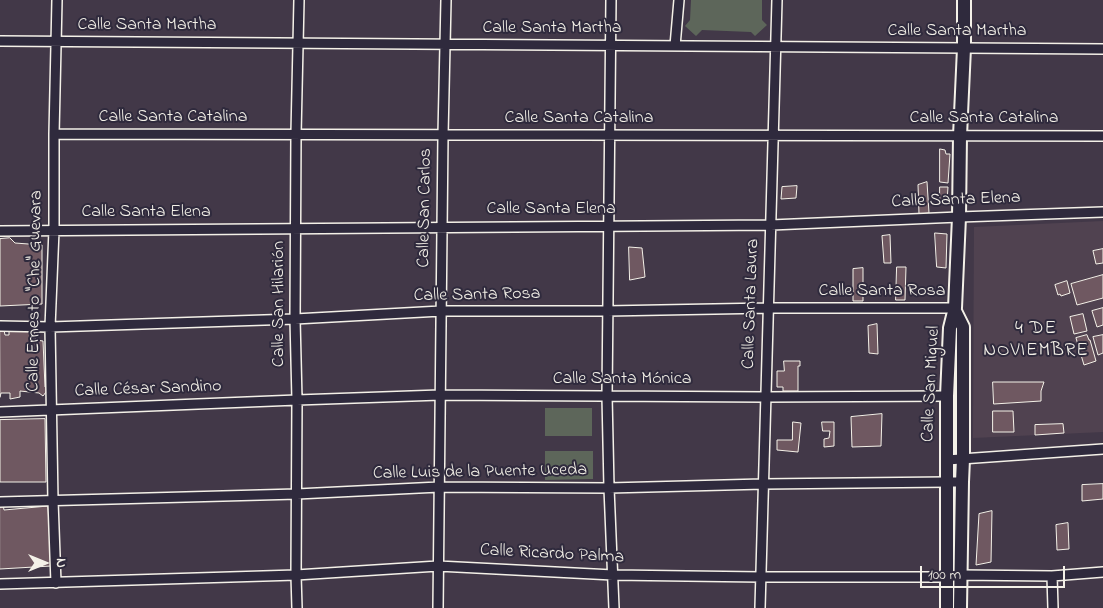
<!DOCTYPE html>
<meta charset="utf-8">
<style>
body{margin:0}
#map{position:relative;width:1103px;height:608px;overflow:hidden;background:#423848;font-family:"Indie Flower",sans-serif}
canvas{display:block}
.north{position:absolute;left:20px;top:538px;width:50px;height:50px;-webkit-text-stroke:4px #2f2a3d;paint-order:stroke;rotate:90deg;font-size:14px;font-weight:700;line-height:20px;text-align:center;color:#f4f1e8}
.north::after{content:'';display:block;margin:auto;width:18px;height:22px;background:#f4f1e8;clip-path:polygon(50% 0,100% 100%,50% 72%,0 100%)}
.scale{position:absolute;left:920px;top:566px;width:145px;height:22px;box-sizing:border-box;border:2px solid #f4f1e8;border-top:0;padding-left:6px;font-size:15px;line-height:18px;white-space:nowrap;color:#f4f1e8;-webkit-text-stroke:4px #2f2a3d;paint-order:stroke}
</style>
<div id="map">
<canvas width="1103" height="608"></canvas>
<div class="north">N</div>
<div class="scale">100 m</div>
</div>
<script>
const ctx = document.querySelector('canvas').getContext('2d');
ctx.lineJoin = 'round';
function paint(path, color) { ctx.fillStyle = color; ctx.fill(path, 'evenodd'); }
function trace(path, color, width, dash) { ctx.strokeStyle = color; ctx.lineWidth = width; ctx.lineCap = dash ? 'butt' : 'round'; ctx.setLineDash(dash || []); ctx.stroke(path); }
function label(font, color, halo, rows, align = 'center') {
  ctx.font = font + ' "Indie Flower",sans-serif'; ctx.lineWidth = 4; ctx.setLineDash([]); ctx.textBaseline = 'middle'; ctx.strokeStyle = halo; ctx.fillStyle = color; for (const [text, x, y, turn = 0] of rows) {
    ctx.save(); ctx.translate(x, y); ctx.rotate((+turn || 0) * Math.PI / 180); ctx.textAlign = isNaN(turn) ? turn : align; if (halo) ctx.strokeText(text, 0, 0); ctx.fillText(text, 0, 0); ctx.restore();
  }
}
paint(new Path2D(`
 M 1103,221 L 1103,432 L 973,438 L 974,227 Z`), '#504250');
paint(new Path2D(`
 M 691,0 L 762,0 L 762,20 L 767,25 L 755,36 L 751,32 L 702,30 L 696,36 L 685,26 L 690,20 Z
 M 545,408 L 592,408 L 592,436 L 545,436 Z
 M 545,451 L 593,451 L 593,479 L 545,480 Z`), '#5d665a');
const building = new Path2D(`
 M 940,149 L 945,150 L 946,154 L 950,154 L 948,183 L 940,182 Z
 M 927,182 L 929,213 L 919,214 L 918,185 Z
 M 797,186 L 796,198 L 781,199 L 782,187 Z
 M 940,187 L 948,187 L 947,201 L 940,202 Z
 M 935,233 L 947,234 L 946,268 L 937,267 Z
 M 890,235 L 891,263 L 884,263 L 882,236 Z
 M 10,238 L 15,243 L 42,245 L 42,304 L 0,306 L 0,239 Z
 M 629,247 L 642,248 L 645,277 L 630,280 Z
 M 1103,249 L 1103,263 L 1096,264 L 1093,251 Z
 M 897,267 L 906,267 L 905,300 L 896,300 Z
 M 863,268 L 863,301 L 853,301 L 853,269 Z
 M 1103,275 L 1103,298 L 1077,305 L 1071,284 Z
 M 1067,281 L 1070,293 L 1061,296 L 1060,294 L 1058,295 L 1055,285 Z
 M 1103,308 L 1103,325 L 1097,327 L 1092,311 Z
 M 1083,314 L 1087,331 L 1074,334 L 1070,317 Z
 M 877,324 L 878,354 L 869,353 L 868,326 Z
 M 0,328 L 4,330 L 5,335 L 9,335 L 9,331 L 34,331 L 36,340 L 43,341 L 45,387 L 49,388 L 43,396 L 39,393 L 20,391 L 20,397 L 10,399 L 10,393 L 1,393 L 0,397 Z
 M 1087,335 L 1089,340 L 1090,340 L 1096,361 L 1084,365 L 1076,338 Z
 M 1103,335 L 1103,353 L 1098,355 L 1093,337 Z
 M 784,361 L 800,361 L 800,366 L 798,366 L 798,391 L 783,391 L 783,387 L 777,387 L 777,371 L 784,371 Z
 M 993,382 L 1044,382 L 1041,391 L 1041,401 L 994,404 Z
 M 993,411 L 1013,411 L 1014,432 L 993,432 Z
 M 882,414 L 881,446 L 852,447 L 851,417 Z
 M 45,419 L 46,482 L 0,482 L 0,420 Z
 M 793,422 L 801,423 L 798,452 L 777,450 L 777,440 L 792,440 Z
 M 822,422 L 834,422 L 834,446 L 824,447 L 824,439 L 829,438 L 830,431 L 823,431 Z
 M 1063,424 L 1064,433 L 1035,435 L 1035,425 Z
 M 1103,484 L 1103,499 L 1082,501 L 1082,485 Z
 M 0,504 L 3,504 L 4,510 L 48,506 L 51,566 L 0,569 Z
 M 992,511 L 991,562 L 976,565 L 979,514 Z
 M 1068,523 L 1069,549 L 1057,550 L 1056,525 Z`);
paint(building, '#6f5861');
trace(building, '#f4f1e8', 1);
const street = new Path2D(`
 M 611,0 L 607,396 L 609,488 L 614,608
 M 0,41 L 1103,49
 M 675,46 L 679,0
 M 54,134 L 1103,136
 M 0,231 L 771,225 L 959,217 L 1103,212
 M 0,326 L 50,327 L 295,319 L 441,311 L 607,311 L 768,308 L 955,308
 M 0,412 L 297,400 L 440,395 L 766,397 L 947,396
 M 947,460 L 1103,449
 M 0,502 L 297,494 L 439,487 L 609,488 L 763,484 L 947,482 L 962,482
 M 1052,576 L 1053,608
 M 56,583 L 53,501 L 50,327 L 54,230 L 54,134 L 57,0
 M 0,584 L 296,575 L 438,566 L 613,575 L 761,577 L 947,577 L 960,575 L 1052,576 L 1103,572
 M 297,608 L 296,575 L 297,400 L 295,319 L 296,134 L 299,0
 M 438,608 L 443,135 L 446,0
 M 760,608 L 777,0`);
const secondary = new Path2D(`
 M 955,311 L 963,327 L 963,459 L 962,482 L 960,608
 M 947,608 L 947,396 L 950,328 L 955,308 L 959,217 L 960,136 L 964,48 L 964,0`);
trace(street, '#f4f1e8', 12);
trace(secondary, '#f4f1e8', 16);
trace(street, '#2f2a3d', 9);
trace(secondary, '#2f2a3d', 12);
label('18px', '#f4f1e8', '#2f2a3d', [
 ["Calle Santa Martha",147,26],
 ["Calle Santa Martha",552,29],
 ["Calle Santa Martha",957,32],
 ["Calle Santa Catalina",173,118],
 ["Calle Santa Catalina",579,119],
 ["Calle Santa Catalina",984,119],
 ["Calle Santa Elena",956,201,-2],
 ["Calle San Carlos",426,208,-89],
 ["Calle Santa Elena",551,210],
 ["Calle Santa Elena",146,213],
 ["Calle Ernesto \"Che\" Guevara",36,291,-89],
 ["Calle Santa Rosa",882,292],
 ["Calle Santa Rosa",477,296,-1],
 ["Calle San Hilarión",280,304,-90],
 ["Calle Santa Laura",752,304,-88],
 ["Calle Santa Mónica",622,380],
 ["Calle San Miguel",932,384,-87],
 ["Calle César Sandino",148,390,-2],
 ["Calle Luis de la Puente Uceda",480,473,-1],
 ["Calle Ricardo Palma",552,555,3]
]);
ctx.letterSpacing = '1px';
label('19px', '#f4f1e8', '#2f2a3d', [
 ["4 DE",1036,330],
 ["NOVIEMBRE",1036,352]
]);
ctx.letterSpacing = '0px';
</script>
